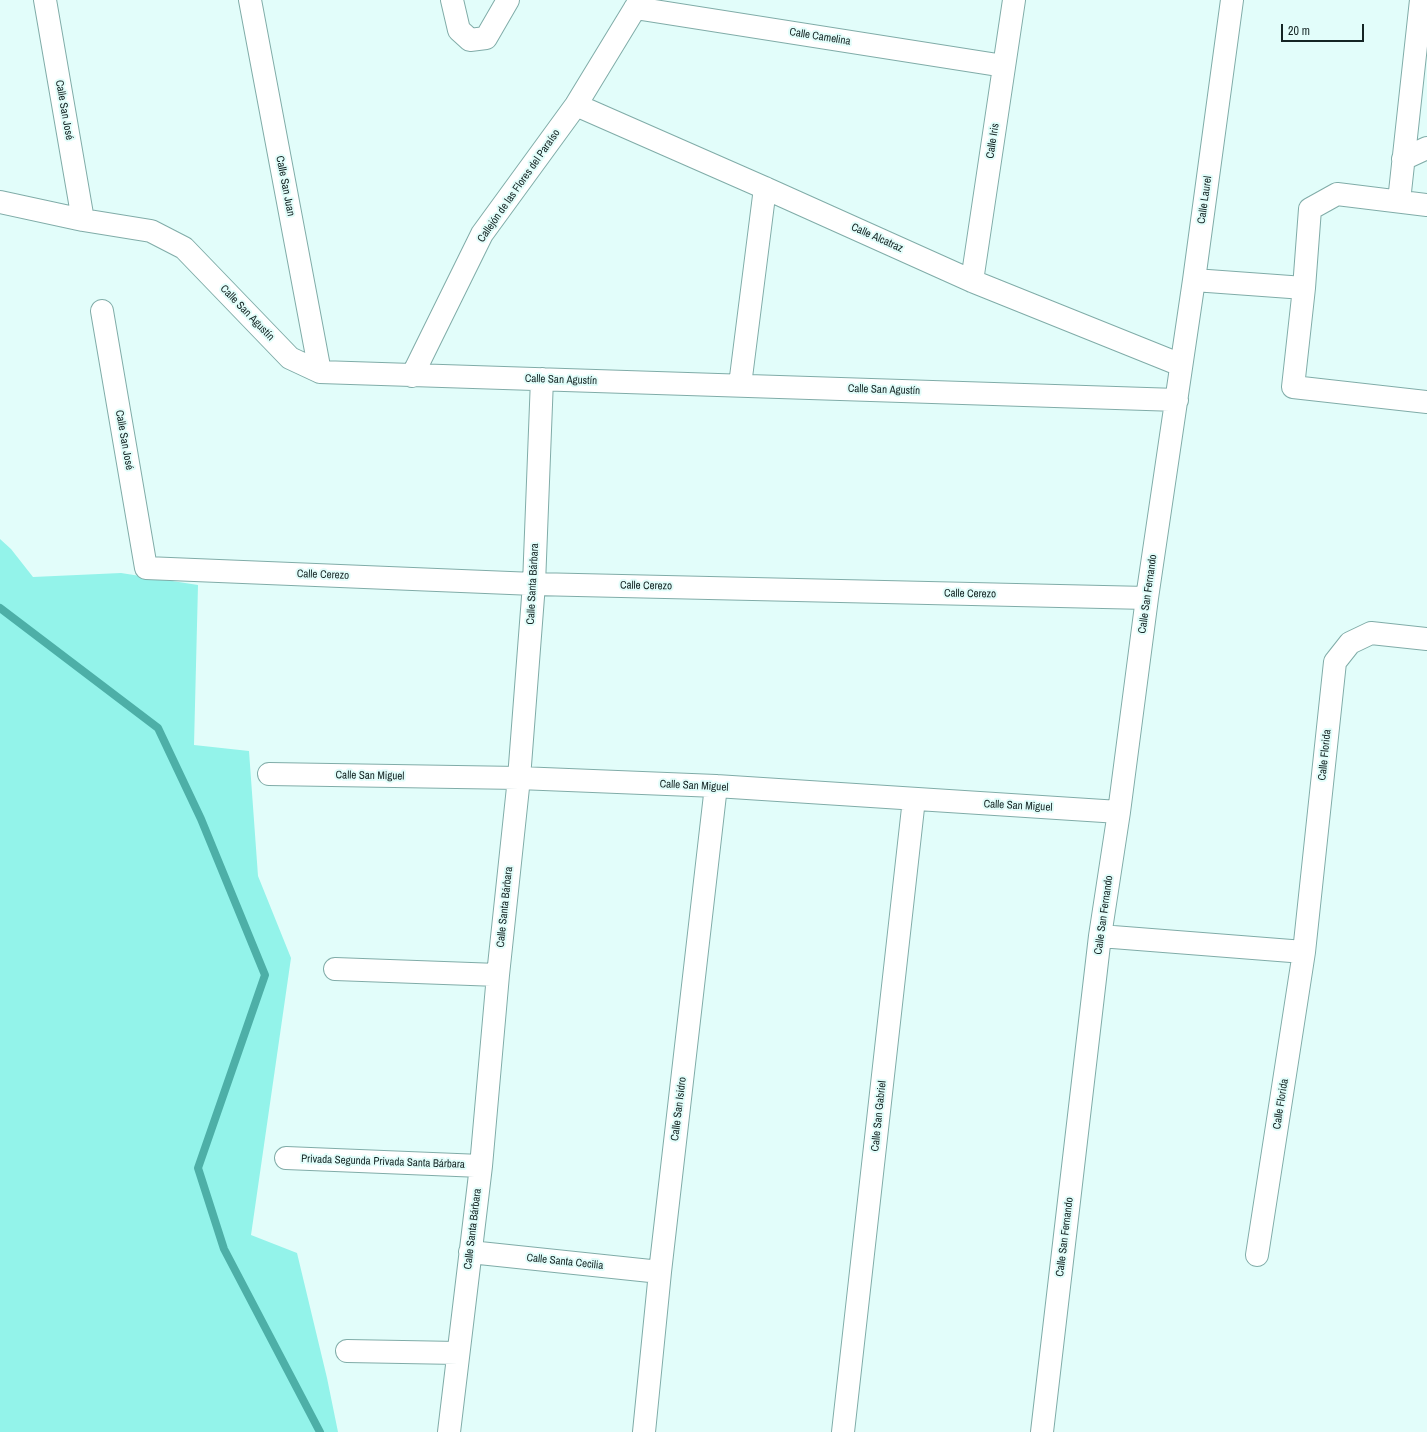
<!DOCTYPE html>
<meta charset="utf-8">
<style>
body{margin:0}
#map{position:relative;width:1427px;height:1432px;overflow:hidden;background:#e2fdfa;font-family:"Archivo Narrow",sans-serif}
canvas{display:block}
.scale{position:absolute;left:1281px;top:24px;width:83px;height:18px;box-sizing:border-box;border:2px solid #142524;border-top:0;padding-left:5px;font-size:12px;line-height:14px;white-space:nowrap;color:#142524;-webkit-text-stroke:3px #e2fdfa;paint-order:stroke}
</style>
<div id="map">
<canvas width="1427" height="1432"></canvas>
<div class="scale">20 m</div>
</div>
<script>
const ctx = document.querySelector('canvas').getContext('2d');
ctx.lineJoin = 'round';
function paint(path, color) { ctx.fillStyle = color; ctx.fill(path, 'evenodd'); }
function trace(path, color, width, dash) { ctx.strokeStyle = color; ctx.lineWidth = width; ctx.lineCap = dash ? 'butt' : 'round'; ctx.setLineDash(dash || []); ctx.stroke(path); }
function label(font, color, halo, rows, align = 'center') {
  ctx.font = font + ' "Archivo Narrow",sans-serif'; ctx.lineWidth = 4; ctx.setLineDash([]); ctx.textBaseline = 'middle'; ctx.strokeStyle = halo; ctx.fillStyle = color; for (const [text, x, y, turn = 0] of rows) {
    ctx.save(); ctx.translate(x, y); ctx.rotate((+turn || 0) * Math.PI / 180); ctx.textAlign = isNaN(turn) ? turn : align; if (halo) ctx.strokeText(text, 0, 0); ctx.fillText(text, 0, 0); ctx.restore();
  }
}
paint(new Path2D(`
 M 0,539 L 11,549 L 33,577 L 121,573 L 198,585 L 194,745 L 249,751 L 258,876 L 291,958 L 251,1235 L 297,1253 L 327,1378 L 338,1432 L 0,1432 Z`), '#93f3ea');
trace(new Path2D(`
 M 0,608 L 158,728 L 201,819 L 265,975 L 198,1168 L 224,1249 L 320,1432`), '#4dafa7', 8);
const street = new Path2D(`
 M 45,0 L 83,220
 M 250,0 L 320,372
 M 452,0 L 459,30 L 470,40 L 486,38 L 508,0
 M 635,8 L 1004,66
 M 576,105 L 765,188 L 972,281 L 1181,365
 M 1403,159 L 1427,148
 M 1399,201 L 1421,0
 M 0,202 L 83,220 L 151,231 L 184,248 L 290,358 L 320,372 L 1177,400
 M 1427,205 L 1337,194 L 1310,209 L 1304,288 L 1293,387 L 1427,402
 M 1194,280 L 1304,288
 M 972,281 L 1014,0
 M 102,311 L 146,568 L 534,584 L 1147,598
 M 412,376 L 482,234 L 576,105 L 640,0
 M 740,385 L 765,188
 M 269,774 L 519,778 L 716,786 L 1119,812
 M 1100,936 L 1304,952
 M 335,969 L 498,975
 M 286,1158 L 481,1166
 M 470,1252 L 660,1272
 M 1257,1255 L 1304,952 L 1335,662 L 1350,643 L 1371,633 L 1427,639
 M 347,1351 L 458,1353
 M 449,1432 L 481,1166 L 498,975 L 519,778 L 534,584 L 542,379
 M 644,1432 L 660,1272 L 716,786
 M 843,1432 L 914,799
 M 1042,1432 L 1100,936 L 1119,812 L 1147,598 L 1194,280 L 1232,0`);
trace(street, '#80aca8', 24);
trace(street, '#fff', 22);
label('11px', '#142524', '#e2fdfa', [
 ["Calle Camelina",820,37,9],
 ["Calle San José",64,110,80],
 ["Calle Iris",993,141,-81],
 ["Calle San Juan",285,186,79],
 ["Callejón de las Flores del Paraíso",519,186,-55],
 ["Calle Laurel",1205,200,-82],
 ["Calle Alcatraz",877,238,24],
 ["Calle San Agustín",247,313,46],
 ["Calle San Agustín",561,380,2],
 ["Calle San Agustín",884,390,2],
 ["Calle San José",124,440,80],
 ["Calle Cerezo",323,575,2],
 ["Calle Santa Bárbara",533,584,-87],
 ["Calle Cerezo",646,586,1],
 ["Calle Cerezo",970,594,1],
 ["Calle San Fernando",1148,594,-82],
 ["Calle Florida",1325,755,-84],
 ["Calle San Miguel",370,776,1],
 ["Calle San Miguel",694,786,3],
 ["Calle San Miguel",1018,806,3],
 ["Calle Santa Bárbara",505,907,-84],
 ["Calle San Fernando",1104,915,-82],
 ["Calle Florida",1281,1104,-81],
 ["Calle San Isidro",679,1109,-83],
 ["Calle San Gabriel",879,1116,-84],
 ["Privada Segunda Privada Santa Bárbara",383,1162,2],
 ["Calle Santa Bárbara",473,1229,-83],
 ["Calle San Fernando",1065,1237,-83],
 ["Calle Santa Cecilia",565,1262,6]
]);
</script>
